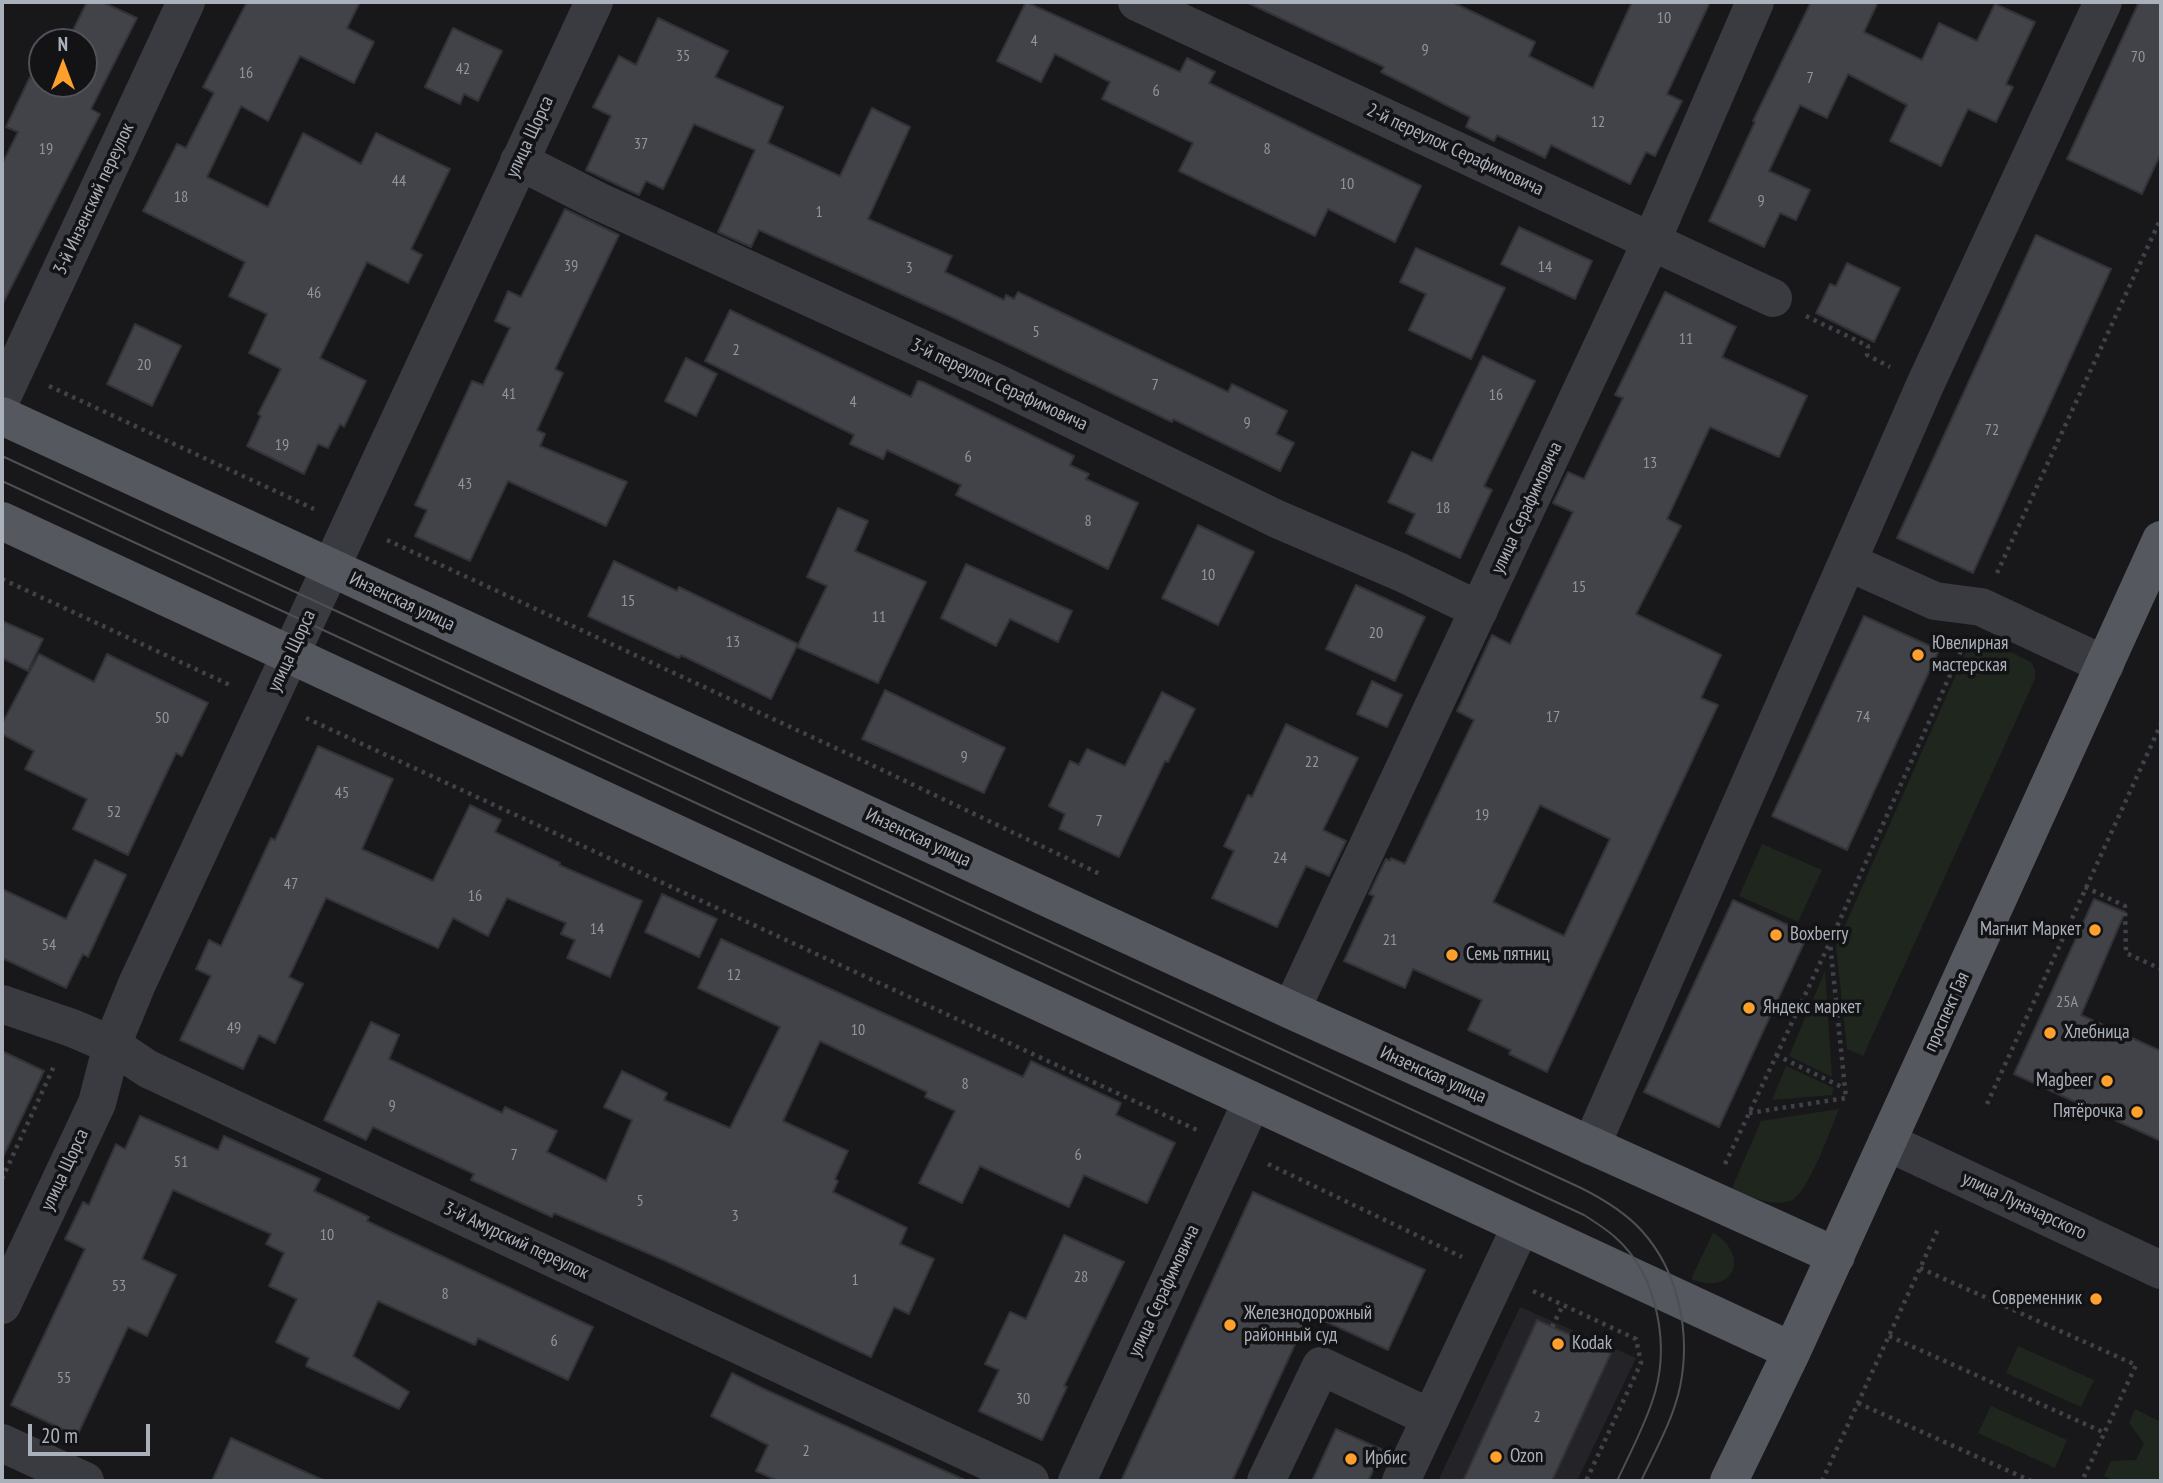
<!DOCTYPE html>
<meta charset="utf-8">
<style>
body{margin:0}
#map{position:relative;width:2163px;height:1483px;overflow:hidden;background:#18181b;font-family:"PT Sans Narrow",sans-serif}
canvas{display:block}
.frame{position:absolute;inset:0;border:4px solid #aab1bb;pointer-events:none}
.north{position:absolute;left:28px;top:28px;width:70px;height:70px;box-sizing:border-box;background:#131316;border:2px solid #4f5258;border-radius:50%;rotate:0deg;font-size:19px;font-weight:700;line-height:28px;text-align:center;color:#aab1bb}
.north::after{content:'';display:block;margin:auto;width:24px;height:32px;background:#ffa02c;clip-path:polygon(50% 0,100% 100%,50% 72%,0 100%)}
.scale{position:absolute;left:28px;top:1424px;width:122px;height:32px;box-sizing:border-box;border:4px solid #aab1bb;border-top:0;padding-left:9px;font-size:21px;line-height:24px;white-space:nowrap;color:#aab1bb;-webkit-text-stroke:5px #131316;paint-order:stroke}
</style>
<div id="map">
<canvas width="2163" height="1483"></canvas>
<div class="frame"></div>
<div class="north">N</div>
<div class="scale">20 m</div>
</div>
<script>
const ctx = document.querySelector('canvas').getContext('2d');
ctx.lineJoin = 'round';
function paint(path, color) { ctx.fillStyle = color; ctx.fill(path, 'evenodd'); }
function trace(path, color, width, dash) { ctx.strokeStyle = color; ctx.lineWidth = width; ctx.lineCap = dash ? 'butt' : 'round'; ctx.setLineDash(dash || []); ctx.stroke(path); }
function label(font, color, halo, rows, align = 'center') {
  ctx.font = font + ' "PT Sans Narrow",sans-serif'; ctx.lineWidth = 7; ctx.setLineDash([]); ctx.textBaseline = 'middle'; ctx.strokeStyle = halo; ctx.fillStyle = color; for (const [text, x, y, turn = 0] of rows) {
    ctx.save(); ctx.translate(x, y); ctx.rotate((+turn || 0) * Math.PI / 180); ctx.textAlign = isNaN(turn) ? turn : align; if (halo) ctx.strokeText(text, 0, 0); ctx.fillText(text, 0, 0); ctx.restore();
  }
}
paint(new Path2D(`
 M 1520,1307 L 1636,1358 L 1577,1481 L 1438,1481 Z`), '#242428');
paint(new Path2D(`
 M 1974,634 L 2031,662 L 2035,670 L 2035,679 L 1863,1056 L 1847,1049 L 1836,946 Z
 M 1762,844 L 1822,870 L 1798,922 L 1739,896 Z
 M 1825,971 L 1832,1077 L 1789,1056 Z
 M 1786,1066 L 1834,1088 L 1832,1095 L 1772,1100 Z
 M 1839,1109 C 1831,1128 1808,1195 1790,1201 C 1770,1207 1749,1196 1732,1188 L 1761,1121 Z
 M 1713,1233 C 1751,1255 1734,1297 1691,1279 Z
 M 2018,1346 L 2094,1380 L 2081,1407 L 2006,1373 Z
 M 1991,1406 L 2067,1440 L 2055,1468 L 1978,1433 Z
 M 2135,1409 L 2161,1422 L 2161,1481 L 2116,1481 L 2104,1476 L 2111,1461 L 2136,1460 L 2144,1443 L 2129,1423 Z`), '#1e261e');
const building = new Path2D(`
 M 87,2 L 102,2 L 137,18 L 91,109 L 100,114 L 2,305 L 2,164 L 18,132 L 6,127 L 30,77 L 46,85 L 84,84 L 84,42 L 67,42 Z
 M 247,2 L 360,2 L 347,28 L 374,42 L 354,83 L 300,56 L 268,121 L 241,106 L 207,177 L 268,207 L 303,133 L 361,164 L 376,133 L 450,169 L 411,249 L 422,255 L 408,283 L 367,262 L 320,358 L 366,381 L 344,427 L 340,424 L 328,448 L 318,444 L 304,474 L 247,446 L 261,416 L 258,414 L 281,369 L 249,353 L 267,314 L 229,296 L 245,262 L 143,211 L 177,144 L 186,148 L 214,93 L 203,87 Z
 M 1026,2 L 1180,72 L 1187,58 L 1215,72 L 1209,83 L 1421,186 L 1395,242 L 1328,209 L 1315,236 L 1179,171 L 1193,143 L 1102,99 L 1110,82 L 1055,54 L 1041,82 L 997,61 Z
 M 1246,2 L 1452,2 L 1535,42 L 1529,56 L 1593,88 L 1632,2 L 1710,2 L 1667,94 L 1682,101 L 1655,156 L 1646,152 L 1630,184 L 1551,145 L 1545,158 L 1497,135 L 1494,141 L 1466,127 L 1470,117 L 1381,72 L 1384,67 Z
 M 1811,2 L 1878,2 L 1864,32 L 1922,60 L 1939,23 L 1977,41 L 1995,4 L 2035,22 L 2006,84 L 2013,87 L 1996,122 L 1968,109 L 1941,166 L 1890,141 L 1907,105 L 1848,74 L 1827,118 L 1800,105 L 1769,171 L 1810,190 L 1796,220 L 1780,213 L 1764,247 L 1709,221 L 1755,122 L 1753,121 Z
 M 2139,2 L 2161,2 L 2161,153 L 2142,194 L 2067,159 Z
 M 658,18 L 728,51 L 715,77 L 783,107 L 768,143 L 840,176 L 872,108 L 910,127 L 868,219 L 952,256 L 945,272 L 1004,300 L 1006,295 L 1014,299 L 1018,292 L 1228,392 L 1232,384 L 1287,411 L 1276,434 L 1294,443 L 1280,471 L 1173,419 L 1172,422 L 952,317 L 759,230 L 751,247 L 718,232 L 755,150 L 694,124 L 663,189 L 646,181 L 639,195 L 586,170 L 611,116 L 593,107 L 619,56 L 636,65 Z
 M 453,28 L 502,51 L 478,101 L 464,94 L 460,104 L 425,87 Z
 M 565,209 L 619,235 L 555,369 L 563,373 L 537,430 L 545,434 L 540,446 L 627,482 L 606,526 L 508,481 L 470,561 L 415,536 L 427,510 L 415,505 L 472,381 L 483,385 L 510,328 L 495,321 L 508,291 L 521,297 Z
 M 1519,227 L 1592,261 L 1575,299 L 1501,264 Z
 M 2036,235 L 2111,269 L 1973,573 L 1897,538 Z
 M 1416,248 L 1505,288 L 1471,359 L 1409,330 L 1426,294 L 1400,282 Z
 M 1847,263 L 1900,288 L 1874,342 L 1816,313 L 1830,284 L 1836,286 Z
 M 1665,292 L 1736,327 L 1722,357 L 1807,396 L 1779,457 L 1710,427 L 1667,519 L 1681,526 L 1636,614 L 1721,655 L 1701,698 L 1718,705 L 1547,1072 L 1509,1054 L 1511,1050 L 1468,1030 L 1482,1000 L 1413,969 L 1405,988 L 1344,961 L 1374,896 L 1369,894 L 1386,859 L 1390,861 L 1391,858 L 1405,864 L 1474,720 L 1457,711 L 1492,635 L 1510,644 L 1573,512 L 1553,503 L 1568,472 L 1584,479 L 1623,398 L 1615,395 ZM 1540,805 L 1610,839 L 1564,936 L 1493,902 Z
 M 730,310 L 911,397 L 918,381 L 923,382 L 1074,456 L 1070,465 L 1089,474 L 1086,479 L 1138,503 L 1108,569 L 956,495 L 961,485 L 887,450 L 883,459 L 850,444 L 854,435 L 705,361 Z
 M 135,324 L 181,346 L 152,406 L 107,384 Z
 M 1483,356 L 1535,381 L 1484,486 L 1492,490 L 1460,558 L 1406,533 L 1415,514 L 1388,502 L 1412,452 L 1432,461 Z
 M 686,358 L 717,374 L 696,416 L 665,401 Z
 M 838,508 L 868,521 L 855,551 L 926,582 L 878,683 L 797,647 L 827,586 L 807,577 Z
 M 1198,525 L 1254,552 L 1218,625 L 1162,598 Z
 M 614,561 L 677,591 L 679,587 L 798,644 L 771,699 L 681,655 L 679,658 L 588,616 Z
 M 966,564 L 1072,611 L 1058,642 L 1010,619 L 996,646 L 941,618 Z
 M 1356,585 L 1425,617 L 1395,681 L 1326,649 Z
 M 1864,616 L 1939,650 L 1847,850 L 1772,816 Z
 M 2,621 L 43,639 L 28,671 L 2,658 Z
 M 39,654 L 94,682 L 107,654 L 208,703 L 182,756 L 176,753 L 128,855 L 73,829 L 87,799 L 25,769 L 34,751 L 2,734 L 2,724 Z
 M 1372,681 L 1402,695 L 1387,727 L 1357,714 Z
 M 885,690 L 1005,748 L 984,793 L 862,739 Z
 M 1162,692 L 1195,709 L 1168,762 L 1165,761 L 1119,857 L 1059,829 L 1065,814 L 1049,806 L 1070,761 L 1079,765 L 1087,749 L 1125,766 Z
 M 1286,724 L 1358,758 L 1323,830 L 1346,841 L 1329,876 L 1306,866 L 1277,927 L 1212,898 L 1234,851 L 1224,846 L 1248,795 L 1252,797 Z
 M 318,746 L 393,779 L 362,849 L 433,881 L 470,805 L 501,820 L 495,832 L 560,863 L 559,865 L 642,901 L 610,977 L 567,958 L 575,940 L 561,934 L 566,923 L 507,898 L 488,936 L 453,918 L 438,948 L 326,898 L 289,977 L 303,984 L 275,1043 L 259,1035 L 243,1069 L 180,1040 L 211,976 L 196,969 L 209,940 L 221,946 L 271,838 L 275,840 Z
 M 95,860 L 126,875 L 88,957 L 83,954 L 66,988 L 2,958 L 2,889 L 66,919 Z
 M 662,894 L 717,919 L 699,957 L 645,932 Z
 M 2094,899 L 2125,912 L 2081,1015 L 2161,1051 L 2161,1141 L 2014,1074 Z
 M 1733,900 L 1808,934 L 1719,1127 L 1644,1092 Z
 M 721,939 L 1023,1077 L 1031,1061 L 1121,1103 L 1116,1115 L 1175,1143 L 1147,1203 L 1084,1175 L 1069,1207 L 980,1166 L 962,1203 L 919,1183 L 955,1111 L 925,1097 L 927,1092 L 820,1041 L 783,1121 L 848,1151 L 835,1179 L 838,1181 L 833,1192 L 907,1228 L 900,1244 L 934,1259 L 909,1314 L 894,1307 L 871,1357 L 666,1261 L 554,1213 L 552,1217 L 471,1180 L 474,1174 L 373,1127 L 366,1140 L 324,1120 L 371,1022 L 399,1035 L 389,1059 L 502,1113 L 505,1107 L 557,1131 L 547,1152 L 606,1181 L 632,1120 L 604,1107 L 622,1071 L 667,1093 L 664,1100 L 730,1128 L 780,1027 L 698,988 Z
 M 2,1051 L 44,1071 L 2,1159 Z
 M 140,1116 L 218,1150 L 224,1136 L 320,1179 L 314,1191 L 369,1217 L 367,1221 L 593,1327 L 568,1380 L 478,1338 L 475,1345 L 378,1301 L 353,1356 L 409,1392 L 399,1409 L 306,1366 L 309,1358 L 276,1342 L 297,1299 L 269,1286 L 284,1253 L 266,1244 L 271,1234 L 173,1190 L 142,1259 L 176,1275 L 147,1336 L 128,1327 L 77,1436 L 11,1405 L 85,1249 L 65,1239 L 83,1202 L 89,1205 L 116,1144 L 125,1149 Z
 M 1253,1192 L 1425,1270 L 1388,1350 L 1309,1314 L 1232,1481 L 1121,1481 Z
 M 1064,1235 L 1124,1262 L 1064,1386 L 1067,1387 L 1042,1440 L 979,1411 L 999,1370 L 985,1364 L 1010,1312 L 1026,1319 Z
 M 1537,1320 L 1611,1353 L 1552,1481 L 1463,1481 Z
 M 732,1373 L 764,1389 L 967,1481 L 778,1481 L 756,1471 L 768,1445 L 711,1416 Z
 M 1336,1429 L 1383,1450 L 1368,1481 L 1312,1481 Z
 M 231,1438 L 325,1481 L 212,1481 Z`);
paint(building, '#424348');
trace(building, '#323337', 2);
trace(new Path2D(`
 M 1806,316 L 1868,346 L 1867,355 L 1890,367
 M 49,386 L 314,509
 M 387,540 L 855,757 L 1102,875
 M 1997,573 L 2161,218
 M 2,579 L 232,686
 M 306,718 L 1197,1130
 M 2085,887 L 2125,906 L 2126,953 L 2161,969
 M 1776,1055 L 1844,1088
 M 1987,1104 L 2161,724
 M 1749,1113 L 1846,1098 L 1830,943
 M 1268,1164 L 1462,1257
 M 1725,1164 L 1830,942 L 1964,644
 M 2,1179 L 55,1064
 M 1920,1268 L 2136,1365 L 2082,1481
 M 1533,1291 L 1636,1339 L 1641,1363 L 1586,1481
 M 1552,1327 L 1563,1305
 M 1889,1336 L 2105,1433
 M 1858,1403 L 2031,1481
 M 1822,1481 L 1939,1227`), '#3f4247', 4.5, [3.5, 5]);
trace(new Path2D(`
 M 1137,2 L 1773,298
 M 519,161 L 598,201 L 995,382 L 1277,519 L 1400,572 L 1479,610
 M 2,397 L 186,2
 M 1848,562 L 1935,601 L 1981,607 L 2105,665
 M 2,1004 L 72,1028 L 112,1045 L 148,1069 L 1030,1481
 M 1291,1010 L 1651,242 L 1755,2
 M 1887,1142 L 2161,1270
 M 1591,1146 L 1925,385 L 2103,2
 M 2,1305 L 97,1103 L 112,1045 L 137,984 L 594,2
 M 2,1443 L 85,1481
 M 1077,1481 L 1252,1101
 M 1266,1481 L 1321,1366 L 1431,1418
 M 1401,1481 L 1521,1226`), '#393b40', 38);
trace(new Path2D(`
 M 2,416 L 1291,1010 L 1836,1256
 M 2,521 L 1792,1351
 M 1729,1481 L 1792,1351 L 2161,540`), '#55585f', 38);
trace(new Path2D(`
 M 2,456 L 1581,1188 C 1603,1199 1625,1212 1642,1231 C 1679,1272 1691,1334 1680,1387 C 1673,1420 1655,1451 1641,1481
 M 2,481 L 1584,1215 C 1595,1222 1606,1229 1615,1237 C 1659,1276 1671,1349 1652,1402 C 1643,1429 1629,1455 1617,1481`), '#4c4f55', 2);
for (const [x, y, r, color] of [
 [1918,655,7,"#ffa02c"],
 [2095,930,7,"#ffa02c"],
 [1776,935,7,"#ffa02c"],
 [1452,955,7,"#ffa02c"],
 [1749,1008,7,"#ffa02c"],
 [2050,1033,7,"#ffa02c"],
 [2107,1081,7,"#ffa02c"],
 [2137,1112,7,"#ffa02c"],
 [2096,1299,7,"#ffa02c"],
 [1230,1325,7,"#ffa02c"],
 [1558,1344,7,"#ffa02c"],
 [1496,1457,7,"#ffa02c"],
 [1351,1459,7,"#ffa02c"]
]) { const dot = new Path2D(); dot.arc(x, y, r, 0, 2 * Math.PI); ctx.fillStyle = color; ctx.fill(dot); trace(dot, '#131316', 2.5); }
label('16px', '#90969e', null, [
 ["10",1664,18],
 ["4",1034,41],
 ["9",1425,50],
 ["35",683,56],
 ["70",2138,57],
 ["42",463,69],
 ["16",246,73],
 ["7",1810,78],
 ["6",1156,91],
 ["12",1598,122],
 ["37",641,144],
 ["19",46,149],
 ["8",1267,149],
 ["44",399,181],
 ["10",1347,184],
 ["18",181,197],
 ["9",1761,201],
 ["1",819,212],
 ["39",571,266],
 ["14",1545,267],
 ["3",909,268],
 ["46",314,293],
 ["5",1036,332],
 ["11",1686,339],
 ["2",736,350],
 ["20",144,365],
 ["7",1155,385],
 ["41",509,394],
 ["16",1496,395],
 ["4",853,402],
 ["9",1247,423],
 ["72",1992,430],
 ["19",282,445],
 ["6",968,457],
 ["13",1650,463],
 ["43",465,484],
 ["18",1443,508],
 ["8",1088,521],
 ["10",1208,575],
 ["15",1579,587],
 ["15",628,601],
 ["11",879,617],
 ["20",1376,633],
 ["13",733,642],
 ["17",1553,717],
 ["74",1863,717],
 ["50",162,718],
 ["9",964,757],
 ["22",1312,762],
 ["45",342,793],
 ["52",114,812],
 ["19",1482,815],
 ["7",1099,821],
 ["24",1280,858],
 ["47",291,884],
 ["16",475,896],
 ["14",597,929],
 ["21",1390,940],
 ["54",49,945],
 ["12",734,975],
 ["25А",2067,1002],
 ["49",234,1028],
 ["10",858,1030],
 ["8",965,1084],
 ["9",392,1106],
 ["7",514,1155],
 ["6",1078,1155],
 ["51",181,1162],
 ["5",640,1201],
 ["3",735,1216],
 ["10",327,1235],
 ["28",1081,1277],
 ["1",855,1280],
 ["53",119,1286],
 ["8",445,1294],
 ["6",554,1341],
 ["55",64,1378],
 ["30",1023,1399],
 ["2",1537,1417],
 ["2",806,1451]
]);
label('19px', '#aab1bb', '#131316', [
 ["улица Щорса",530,137,-65],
 ["2-й переулок Серафимовича",1455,150,25],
 ["3-й Инзенский переулок",94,199,-65],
 ["3-й переулок Серафимовича",999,385,25],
 ["улица Серафимовича",1527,508,-65],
 ["Инзенская улица",402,602,25],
 ["улица Щорса",292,651,-65],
 ["Инзенская улица",918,838,25],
 ["проспект Гая",1947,1012,-66],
 ["Инзенская улица",1433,1075,24],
 ["улица Щорса",65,1170,-65],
 ["улица Луначарского",2024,1206,25],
 ["3-й Амурский переулок",516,1241,25],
 ["улица Серафимовича",1164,1291,-65]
]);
label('19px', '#aab1bb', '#131316', [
 ["Ювелирная",1932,644],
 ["мастерская",1932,666],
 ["Магнит Маркет",2081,930,"right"],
 ["Boxberry",1790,935],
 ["Семь пятниц",1466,955],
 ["Яндекс маркет",1763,1008],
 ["Хлебница",2064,1033],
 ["Magbeer",2093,1081,"right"],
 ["Пятёрочка",2123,1112,"right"],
 ["Современник",2082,1299,"right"],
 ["Железнодорожный",1244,1314],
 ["районный суд",1244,1336],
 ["Kodak",1572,1344],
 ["Ozon",1510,1457],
 ["Ирбис",1365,1459]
], 'left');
</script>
